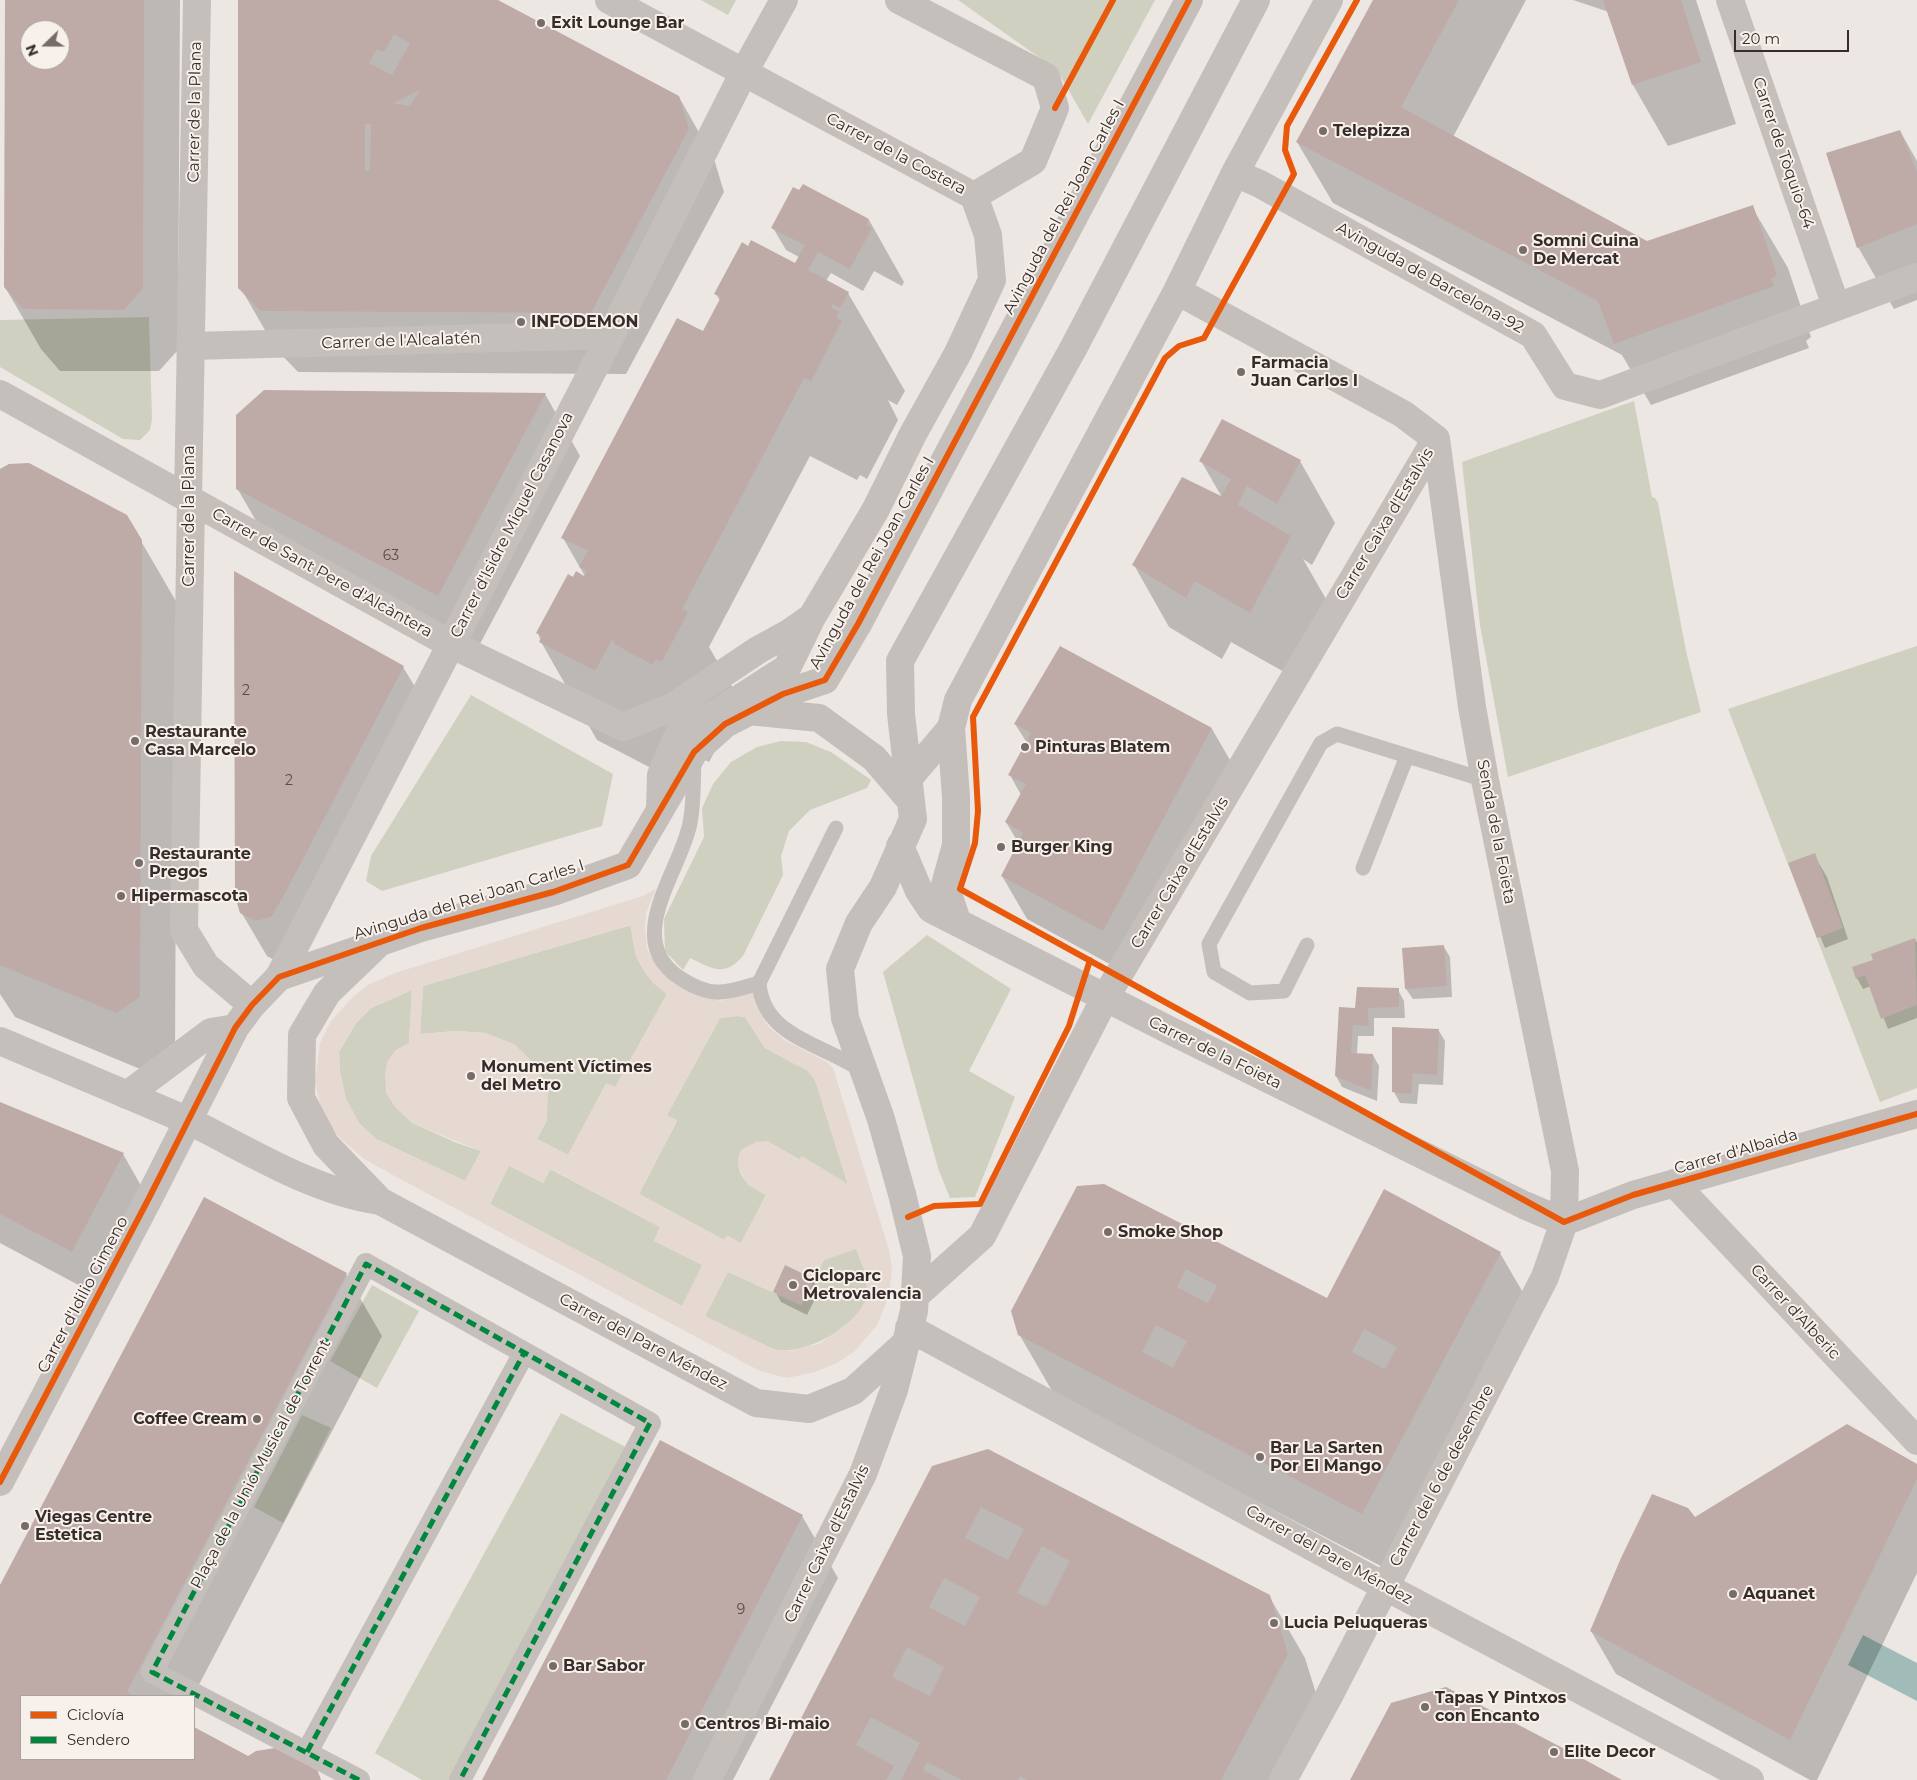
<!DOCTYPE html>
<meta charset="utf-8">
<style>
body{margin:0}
#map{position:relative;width:1917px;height:1780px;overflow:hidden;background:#ece7e3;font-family:Montserrat,sans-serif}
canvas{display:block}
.legend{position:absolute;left:20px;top:1695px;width:175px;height:65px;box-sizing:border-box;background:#f8f0eb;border:1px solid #aaa29e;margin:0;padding:6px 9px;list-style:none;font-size:15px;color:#362c2a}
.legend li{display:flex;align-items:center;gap:10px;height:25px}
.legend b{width:25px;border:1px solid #aaa29e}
.north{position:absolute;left:20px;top:20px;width:50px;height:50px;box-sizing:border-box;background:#f8f0eb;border:1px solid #aaa29e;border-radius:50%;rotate:248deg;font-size:14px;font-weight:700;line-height:20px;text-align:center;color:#362c2a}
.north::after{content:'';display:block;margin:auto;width:18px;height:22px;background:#766d6b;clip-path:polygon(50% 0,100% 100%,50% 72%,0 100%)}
.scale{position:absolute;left:1734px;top:30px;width:115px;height:22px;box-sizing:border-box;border:2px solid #362c2a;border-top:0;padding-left:6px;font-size:15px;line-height:18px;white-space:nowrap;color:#362c2a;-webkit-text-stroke:4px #f8f0eb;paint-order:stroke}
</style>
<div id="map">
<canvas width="1917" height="1780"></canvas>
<ul class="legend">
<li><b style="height:6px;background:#e8590c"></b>Ciclovía</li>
<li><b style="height:6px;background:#00873e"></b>Sendero</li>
</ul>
<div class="north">N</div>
<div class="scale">20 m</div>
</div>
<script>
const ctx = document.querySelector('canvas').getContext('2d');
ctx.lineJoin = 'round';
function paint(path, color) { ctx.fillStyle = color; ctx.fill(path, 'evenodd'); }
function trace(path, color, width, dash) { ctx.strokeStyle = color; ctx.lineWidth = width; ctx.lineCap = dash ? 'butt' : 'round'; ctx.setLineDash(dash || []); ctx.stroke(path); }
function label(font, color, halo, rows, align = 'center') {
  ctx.font = font + ' Montserrat,sans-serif'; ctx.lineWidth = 4; ctx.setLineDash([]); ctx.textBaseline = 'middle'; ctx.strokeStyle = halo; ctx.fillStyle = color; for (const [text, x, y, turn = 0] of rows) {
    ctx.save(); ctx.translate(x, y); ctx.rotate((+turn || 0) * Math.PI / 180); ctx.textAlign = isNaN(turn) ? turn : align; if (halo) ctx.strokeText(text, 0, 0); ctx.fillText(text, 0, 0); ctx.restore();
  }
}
paint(new Path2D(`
 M 701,0 L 736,0 L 728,15 Z
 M 958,0 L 1155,0 L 1088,124 L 1057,70 Z
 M 149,317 L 152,419 L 150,430 L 140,440 L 123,439 L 0,367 L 0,320 Z
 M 1634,401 L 1652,497 L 1655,498 L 1658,503 L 1686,651 L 1701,712 L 1508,777 L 1480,625 L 1462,462 Z
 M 1917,646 L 1917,1088 L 1880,1102 L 1728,709 Z
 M 471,695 L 613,774 L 602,826 L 382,891 L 366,881 L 371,856 Z
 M 781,741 L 806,742 L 831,752 L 871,780 L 867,788 L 810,810 L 789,831 L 781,856 L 783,875 L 743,956 C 724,978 711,968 690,958 L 683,970 L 665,951 L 664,919 L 704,837 L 702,808 L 713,784 L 731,762 L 757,747 Z
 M 631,925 C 634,957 641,974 667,994 L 615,1088 L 606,1084 L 568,1155 L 537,1139 L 547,1120 L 486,1033 L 456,1031 L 420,1034 L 423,986 Z
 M 927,935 L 1011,989 L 969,1071 L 1015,1097 L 975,1197 L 950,1198 L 939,1171 L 883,972 Z
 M 412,990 L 409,1043 L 395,1051 L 412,1123 L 457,1143 L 481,1151 L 465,1181 L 376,1139 L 359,1123 L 346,1099 L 340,1072 L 339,1052 L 356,1023 L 371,1008 Z
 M 737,1016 L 745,1017 L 765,1048 L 808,1071 L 815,1080 L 848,1185 L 802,1157 L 800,1160 L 767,1141 L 741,1150 C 732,1174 748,1185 766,1195 L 741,1243 L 724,1240 L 639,1194 L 677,1121 L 667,1115 L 720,1018 Z
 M 509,1165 L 543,1183 L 550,1169 L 660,1227 L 654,1241 L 703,1265 L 682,1306 L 490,1204 Z
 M 856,1248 C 862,1264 870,1279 867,1296 C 862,1325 805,1355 778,1350 C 763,1348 721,1324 705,1316 L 728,1272 L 801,1305 L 824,1260 Z
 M 372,1285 L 419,1311 L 377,1388 L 330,1361 Z
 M 561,1413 L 635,1452 L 460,1780 L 422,1780 L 375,1753 Z
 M 302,1415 L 331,1428 L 283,1523 L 254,1507 Z`), '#cfd0bf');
paint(new Path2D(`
 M 656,889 L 646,913 L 645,928 L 647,949 L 660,971 L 674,983 L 696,994 L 720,1001 L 753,992 L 756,1006 L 768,1026 L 784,1040 L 827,1062 L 833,1068 L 889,1250 L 892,1268 L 889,1296 L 877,1325 L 855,1351 L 837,1363 L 815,1372 L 787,1378 L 760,1371 L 391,1174 L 364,1159 L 342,1140 L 327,1121 L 319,1101 L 315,1082 L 320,1043 L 331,1021 L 353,997 L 368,985 L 395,973 L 643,896 ZM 630,925 L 636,957 L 653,983 L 667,994 L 615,1087 L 606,1083 L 568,1155 L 537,1139 L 547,1120 L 548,1093 L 536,1065 L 514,1044 L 486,1033 L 456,1031 L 420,1034 L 423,986 ZM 412,990 L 409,1043 L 395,1051 L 387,1062 L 385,1077 L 386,1093 L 395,1107 L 412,1123 L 481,1151 L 465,1181 L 376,1139 L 359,1123 L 346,1099 L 340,1072 L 339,1052 L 356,1023 L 371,1008 ZM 737,1016 L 745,1017 L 765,1048 L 808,1071 L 815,1080 L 848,1184 L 802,1156 L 799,1160 L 767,1141 L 756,1142 L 746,1147 L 741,1150 L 738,1159 L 739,1168 L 748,1185 L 766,1195 L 741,1243 L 727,1235 L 724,1240 L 639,1194 L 677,1120 L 667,1115 L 720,1018 ZM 509,1166 L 543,1183 L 551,1169 L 660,1227 L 654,1241 L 702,1265 L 682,1306 L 490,1204 ZM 856,1249 L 866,1275 L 867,1298 L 860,1310 L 850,1321 L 821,1343 L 792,1351 L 776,1350 L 705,1316 L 728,1272 L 773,1292 L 814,1279 L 824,1260 Z`), '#e5d9d1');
paint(new Path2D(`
 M 1863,1635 L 1917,1663 L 1917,1701 L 1848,1665 Z`), '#a1bcb8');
paint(new Path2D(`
 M 6,0 L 180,0 L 178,350 L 159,371 L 60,371 L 41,349 L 5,287 ZM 30,30 L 60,30 L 60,60 L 30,60 Z
 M 239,0 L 495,0 L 679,97 L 714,159 L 724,192 L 626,374 L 298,372 L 276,349 L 240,287 Z
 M 1375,0 L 1526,0 L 1453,137 L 1647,242 L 1752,207 L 1788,268 L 1811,337 L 1806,341 L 1809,348 L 1651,405 L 1622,355 L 1333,203 L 1297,142 Z
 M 1573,0 L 1696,0 L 1736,124 L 1668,146 L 1633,85 L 1609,12 Z
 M 1900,131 L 1917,161 L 1917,300 L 1894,309 L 1858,247 Z
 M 803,185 L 869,220 L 904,282 L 902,286 L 874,271 L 863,291 L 831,273 L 826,281 L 848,293 L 905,391 L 897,405 L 888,400 L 898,420 L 867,479 L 860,475 L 857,480 L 810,456 L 709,647 L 741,702 L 709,762 L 672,742 L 651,768 L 597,740 L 541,642 L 538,633 L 574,579 L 586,578 L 563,538 L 704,333 L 720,301 L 716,294 L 749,247 L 795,265 L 799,257 L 786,250 L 773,228 L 803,193 Z
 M 545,394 L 580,456 L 473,657 L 273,550 L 237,488 Z
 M 1201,461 L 1300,461 L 1335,523 L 1312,565 L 1303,559 L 1326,599 L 1286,673 L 1231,642 L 1222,659 L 1169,627 L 1134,565 L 1223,499 Z
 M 0,470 L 141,541 L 177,603 L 175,1059 L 152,1074 L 15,1017 L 0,994 Z
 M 403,667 L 429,710 L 281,964 L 267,956 L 241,912 Z
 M 1015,724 L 1212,729 L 1237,772 L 1128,974 L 1027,919 L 1002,876 L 1019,844 L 1006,822 L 1021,795 L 1010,775 L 1027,743 Z
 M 1814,855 L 1827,877 L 1848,939 L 1825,948 L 1790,864 Z
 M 1915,939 L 1917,943 L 1917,1018 L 1888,1029 L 1871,986 L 1863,989 L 1857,978 L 1875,961 Z
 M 1444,947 L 1450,957 L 1452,997 L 1413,999 L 1406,989 Z
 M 1398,990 L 1404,1001 L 1405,1018 L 1374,1018 L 1374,1036 L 1358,1036 L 1357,1054 L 1373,1055 L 1379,1066 L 1377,1101 L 1342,1087 L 1336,1076 L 1356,1009 Z
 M 1439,1031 L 1445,1041 L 1443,1085 L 1419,1084 L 1417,1104 L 1400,1103 L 1394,1092 Z
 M 0,1104 L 123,1154 L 148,1198 L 97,1295 L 0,1243 Z
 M 1078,1187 L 1327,1300 L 1500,1253 L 1536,1315 L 1398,1575 L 1055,1396 L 1019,1334 Z
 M 346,1274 L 382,1336 L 193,1696 L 21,1696 L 21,1759 L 194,1759 L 194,1729 L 248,1757 L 316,1770 L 321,1780 L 0,1780 L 0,1587 Z
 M 813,1280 L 819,1291 L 807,1315 L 781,1302 L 775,1291 Z
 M 1917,1465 L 1917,1573 L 1817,1780 L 1810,1780 L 1616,1674 L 1591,1631 L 1695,1519 Z
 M 933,1467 L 1269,1596 L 1305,1658 L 1323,1716 L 1289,1780 L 770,1780 Z
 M 802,1516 L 838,1578 L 733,1780 L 483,1780 Z`), '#0003');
paint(new Path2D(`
 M 5,0 L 144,0 L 143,288 L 124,310 L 23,309 L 4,287 ZM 30,30 L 60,30 L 60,60 L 30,60 Z
 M 238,0 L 498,0 L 679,96 L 689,129 L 591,313 L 261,311 L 238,288 ZM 394,34 L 410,43 L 392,75 L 369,63 L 377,49 L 384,52 ZM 420,90 L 410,106 L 393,103 ZM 365,124 L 371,124 L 370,171 L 365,171 Z
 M 1373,0 L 1459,0 L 1401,107 L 1647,241 L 1753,205 L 1777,275 L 1771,279 L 1774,286 L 1614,344 L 1598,301 L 1296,142 Z
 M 1603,0 L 1681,0 L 1701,62 L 1632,85 Z
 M 1900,130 L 1917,172 L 1917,224 L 1857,248 L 1826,153 Z
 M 803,184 L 869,219 L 866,225 L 872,228 L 850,269 L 818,252 L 808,270 L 849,292 L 840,308 L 833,304 L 831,308 L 839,312 L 836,317 L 842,321 L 811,381 L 804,378 L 682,609 L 688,612 L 662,662 L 656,659 L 653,665 L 614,644 L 615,642 L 612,640 L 595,671 L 539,642 L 542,636 L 536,633 L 568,574 L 573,577 L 576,571 L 584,576 L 587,571 L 579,567 L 588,551 L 561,538 L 677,318 L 703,331 L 721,297 L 714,294 L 742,242 L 748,246 L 751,240 L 795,263 L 805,245 L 771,228 L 793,187 L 799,190 Z
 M 264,390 L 546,393 L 438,596 L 236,489 L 236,415 Z
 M 1222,419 L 1301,460 L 1277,504 L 1247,486 L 1238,505 L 1291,536 L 1250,613 L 1195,581 L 1186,598 L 1132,565 L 1182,477 L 1221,496 L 1231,479 L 1199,461 Z
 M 29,463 L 127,515 L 142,540 L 140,997 L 116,1013 L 0,965 L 0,469 L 9,464 Z
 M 234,571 L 404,666 L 282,899 L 271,917 L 255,921 L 240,913 L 235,896 Z
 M 1060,646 L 1212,728 L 1103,931 L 1001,876 L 1023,833 L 1005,822 L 1026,784 L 1008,775 L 1031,733 L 1014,724 Z
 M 1815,853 L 1843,928 L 1817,938 L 1788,863 Z
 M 1915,938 L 1917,1005 L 1881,1019 L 1865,975 L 1856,979 L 1852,967 L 1873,960 L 1871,954 Z
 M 1444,945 L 1447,986 L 1405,989 L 1402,948 Z
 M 1357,987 L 1399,988 L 1399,1007 L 1368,1008 L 1369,1026 L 1353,1025 L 1351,1053 L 1373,1054 L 1371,1091 L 1335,1076 L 1339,1007 L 1355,1008 Z
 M 1392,1027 L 1439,1029 L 1437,1075 L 1413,1073 L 1411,1094 L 1392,1092 Z
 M 0,1102 L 124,1153 L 72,1252 L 0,1214 Z
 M 1104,1184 L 1327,1298 L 1384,1189 L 1501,1252 L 1362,1514 L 1018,1335 L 1011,1311 L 1077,1186 ZM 1186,1269 L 1217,1286 L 1208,1303 L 1177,1287 ZM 1156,1325 L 1187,1341 L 1173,1368 L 1142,1352 ZM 1364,1329 L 1397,1347 L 1385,1369 L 1352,1352 Z
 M 204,1197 L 347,1273 L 127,1692 L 134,1696 L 21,1696 L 21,1759 L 194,1759 L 194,1727 L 248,1756 L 256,1751 L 275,1748 L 317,1769 L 321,1780 L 0,1780 L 0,1585 Z
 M 785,1265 L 814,1279 L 801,1305 L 773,1292 Z
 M 1847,1424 L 1917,1464 L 1917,1479 L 1790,1740 L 1590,1631 L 1621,1558 L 1652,1494 L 1688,1508 L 1695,1517 Z
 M 660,1440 L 803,1515 L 666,1780 L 482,1780 Z
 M 988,1449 L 1270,1595 L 1288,1654 L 1221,1780 L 1027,1780 L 1020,1776 L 1018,1780 L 962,1780 L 927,1762 L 923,1770 L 942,1780 L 901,1780 L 920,1743 L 871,1717 L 856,1745 L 894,1766 L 886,1780 L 769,1780 L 932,1466 ZM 981,1507 L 1024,1529 L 1008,1560 L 965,1538 ZM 1042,1546 L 1070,1561 L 1046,1607 L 1017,1593 ZM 944,1578 L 980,1597 L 965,1626 L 929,1607 ZM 907,1647 L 944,1667 L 930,1696 L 892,1677 Z
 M 1446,1687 L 1578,1756 L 1622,1780 L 1350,1780 L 1391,1703 Z`), '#beaaa6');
trace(new Path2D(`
 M 694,762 C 693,782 694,803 690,823 C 681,871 621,940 680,978 C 712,999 725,993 759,983
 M 836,828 L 759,983 C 763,1038 825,1044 862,1071
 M 1363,868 L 1407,756
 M 1307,945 L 1284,991 L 1250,993 L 1214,972 L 1209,944 L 1321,743 L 1337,734 L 1485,780`), '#c5bfbc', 15);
trace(new Path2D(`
 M 307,1752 L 524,1353
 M 359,1780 L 152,1672 L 366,1264 L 650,1423 L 460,1780`), '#c5bfbc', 22);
trace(new Path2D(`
 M 197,0 L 188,499 L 191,501 L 184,930 L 206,966 L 252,1005
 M 609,0 L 974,196
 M 899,0 L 1046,77 L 1055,108 L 1033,161 L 974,196
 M 1730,0 L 1836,306
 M 1235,173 L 1260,184 L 1533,335 L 1565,386 L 1600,395 L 1917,277
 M 1177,291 L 1403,414 L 1436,439
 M 191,346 L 611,335
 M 0,394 L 450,644 L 623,727 L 673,707 L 758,650 L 789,633 L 812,617 L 876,509 L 913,434 L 958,353 L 992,280 L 988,235 L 974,196
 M 908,779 L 951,728
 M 660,809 L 661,775 L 679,733 L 717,713 L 787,668 L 811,619
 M 900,846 L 919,891 L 931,909 L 1169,1030 L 1524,1205 L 1564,1222
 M 957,921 L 945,885 L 956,845 L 956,797 L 951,728 L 958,700 L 1177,291 L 1235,173 L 1329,0
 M 279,977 L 611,335 L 744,72 L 784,0
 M 0,1041 L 189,1121
 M 1674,1183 L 1917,1441
 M 1564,1222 L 1633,1195 L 1917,1114
 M 915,1296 L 982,1236 L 1105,998 L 1436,439
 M 909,1328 L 1384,1586 L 1750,1780
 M 1283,1780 L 1330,1694 L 1545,1277 L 1564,1222 L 1565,1171 L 1485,780 L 1472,707 L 1436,439`), '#c5bfbc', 28);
trace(new Path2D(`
 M 749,711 L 819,718 L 874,758 L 910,800
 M 376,946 L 327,993 L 302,1035 L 301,1098 L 326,1145 L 380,1201 L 756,1403 L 809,1409 L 853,1391 L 905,1344
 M 127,1095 L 211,1032 L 235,1028
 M 189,1121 C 250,1151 312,1191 380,1201
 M 0,1482 L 149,1198 L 235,1028 L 252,1005 L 279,977 L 421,928 L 553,892 L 628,865 L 694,752 L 725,724 L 783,694 L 825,680 L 858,624 L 1189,0
 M 707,1780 L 863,1474 L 894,1390 L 914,1311 L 917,1256 L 902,1194 L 881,1119 L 845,1018 L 840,969 L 859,923 L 883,887 L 913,819 L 901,714 L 900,661 L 1074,347 L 1256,0`), '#c5bfbc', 28);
trace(new Path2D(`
 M 307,1752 L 524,1353
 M 359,1780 L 152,1672 L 366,1264 L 650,1423 L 460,1780`), '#00873e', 5, [10, 5]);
trace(new Path2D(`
 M 1357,0 L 1287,126 L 1285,150 L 1294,174 L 1204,338 L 1179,346 L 1165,358 L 973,717 L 978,811 L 975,843 L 960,889 L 1564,1222 L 1633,1195 L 1917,1114
 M 1055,108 L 1113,0
 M 908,1217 L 934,1206 L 980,1204 L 1069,1026 L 1090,960
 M 0,1482 L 149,1198 L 235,1028 L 252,1005 L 279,977 L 421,928 L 553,892 L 628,865 L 694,752 L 725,724 L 783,694 L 825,680 L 858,624 L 1189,0`), '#e8590c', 6);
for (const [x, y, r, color] of [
 [541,23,5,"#766d6b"],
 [1323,131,5,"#766d6b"],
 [1523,250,5,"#766d6b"],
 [521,322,5,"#766d6b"],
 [1241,372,5,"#766d6b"],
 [135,741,5,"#766d6b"],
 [1025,747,5,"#766d6b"],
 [1001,847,5,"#766d6b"],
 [139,863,5,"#766d6b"],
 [121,896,5,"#766d6b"],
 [471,1076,5,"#766d6b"],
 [1108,1232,5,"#766d6b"],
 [793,1285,5,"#766d6b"],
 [257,1419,5,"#766d6b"],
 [1260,1457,5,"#766d6b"],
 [25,1526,5,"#766d6b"],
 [1733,1594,5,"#766d6b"],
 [1274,1623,5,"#766d6b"],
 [553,1666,5,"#766d6b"],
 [1425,1707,5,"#766d6b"],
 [685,1724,5,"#766d6b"],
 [1554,1752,5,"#766d6b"]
]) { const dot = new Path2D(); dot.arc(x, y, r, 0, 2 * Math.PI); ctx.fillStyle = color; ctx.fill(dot); trace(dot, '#f8f0eb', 2); }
label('14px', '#584c49', null, [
 ["63",391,556],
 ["2",246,691],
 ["2",289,781],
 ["9",741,1610]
]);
label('bold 16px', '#362c2a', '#f8f0eb', [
 ["Exit Lounge Bar",551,23],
 ["Telepizza",1333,131],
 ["Somni Cuina",1533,241],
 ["De Mercat",1533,259],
 ["INFODEMON",531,322],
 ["Farmacia",1251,363],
 ["Juan Carlos I",1251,381],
 ["Restaurante",145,732],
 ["Casa Marcelo",145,750],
 ["Pinturas Blatem",1035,747],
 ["Burger King",1011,847],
 ["Restaurante",149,854],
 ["Pregos",149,872],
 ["Hipermascota",131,896],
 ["Monument Víctimes",481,1067],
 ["del Metro",481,1085],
 ["Smoke Shop",1118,1232],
 ["Cicloparc",803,1276],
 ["Metrovalencia",803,1294],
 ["Coffee Cream",247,1419,"right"],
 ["Bar La Sarten",1270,1448],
 ["Por El Mango",1270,1466],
 ["Viegas Centre",35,1517],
 ["Estetica",35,1535],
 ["Aquanet",1743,1594],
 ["Lucia Peluqueras",1284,1623],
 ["Bar Sabor",563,1666],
 ["Tapas Y Pintxos",1435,1698],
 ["con Encanto",1435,1716],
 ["Centros Bi-maio",695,1724],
 ["Elite Decor",1564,1752]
], 'left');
label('16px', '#362c2a', '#f8f0eb', [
 ["Carrer de la Plana",195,112,-89],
 ["Carrer de Tòquio-64",1783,153,71],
 ["Carrer de la Costera",896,154,28],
 ["Avinguda del Rei Joan Carles I",1064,207,-62],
 ["Avinguda de Barcelona-92",1430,278,29],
 ["Carrer de l'Alcalatén",401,341,-2],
 ["Carrer de la Plana",189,516,-90],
 ["Carrer Caixa d'Estalvis",1385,524,-59],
 ["Carrer d'Isidre Miquel Casanova",512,525,-63],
 ["Avinguda del Rei Joan Carles I",872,563,-61],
 ["Carrer de Sant Pere d'Alcàntera",322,573,29],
 ["Senda de la Foieta",1496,832,79],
 ["Carrer Caixa d'Estalvis",1180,873,-59],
 ["Avinguda del Rei Joan Carles I",469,900,-17],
 ["Carrer de la Foieta",1215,1053,26],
 ["Carrer d'Albaida",1736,1152,-16],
 ["Carrer d'Idilio Gimeno",83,1295,-62],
 ["Carrer d'Alberic",1795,1312,47],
 ["Carrer del Pare Méndez",643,1342,28],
 ["Plaça de la Unió Musical de Torrent",261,1464,-62],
 ["Carrer del 6 de desembre",1442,1476,-62],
 ["Carrer Caixa d'Estalvis",827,1544,-64],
 ["Carrer del Pare Méndez",1329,1555,29]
]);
</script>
